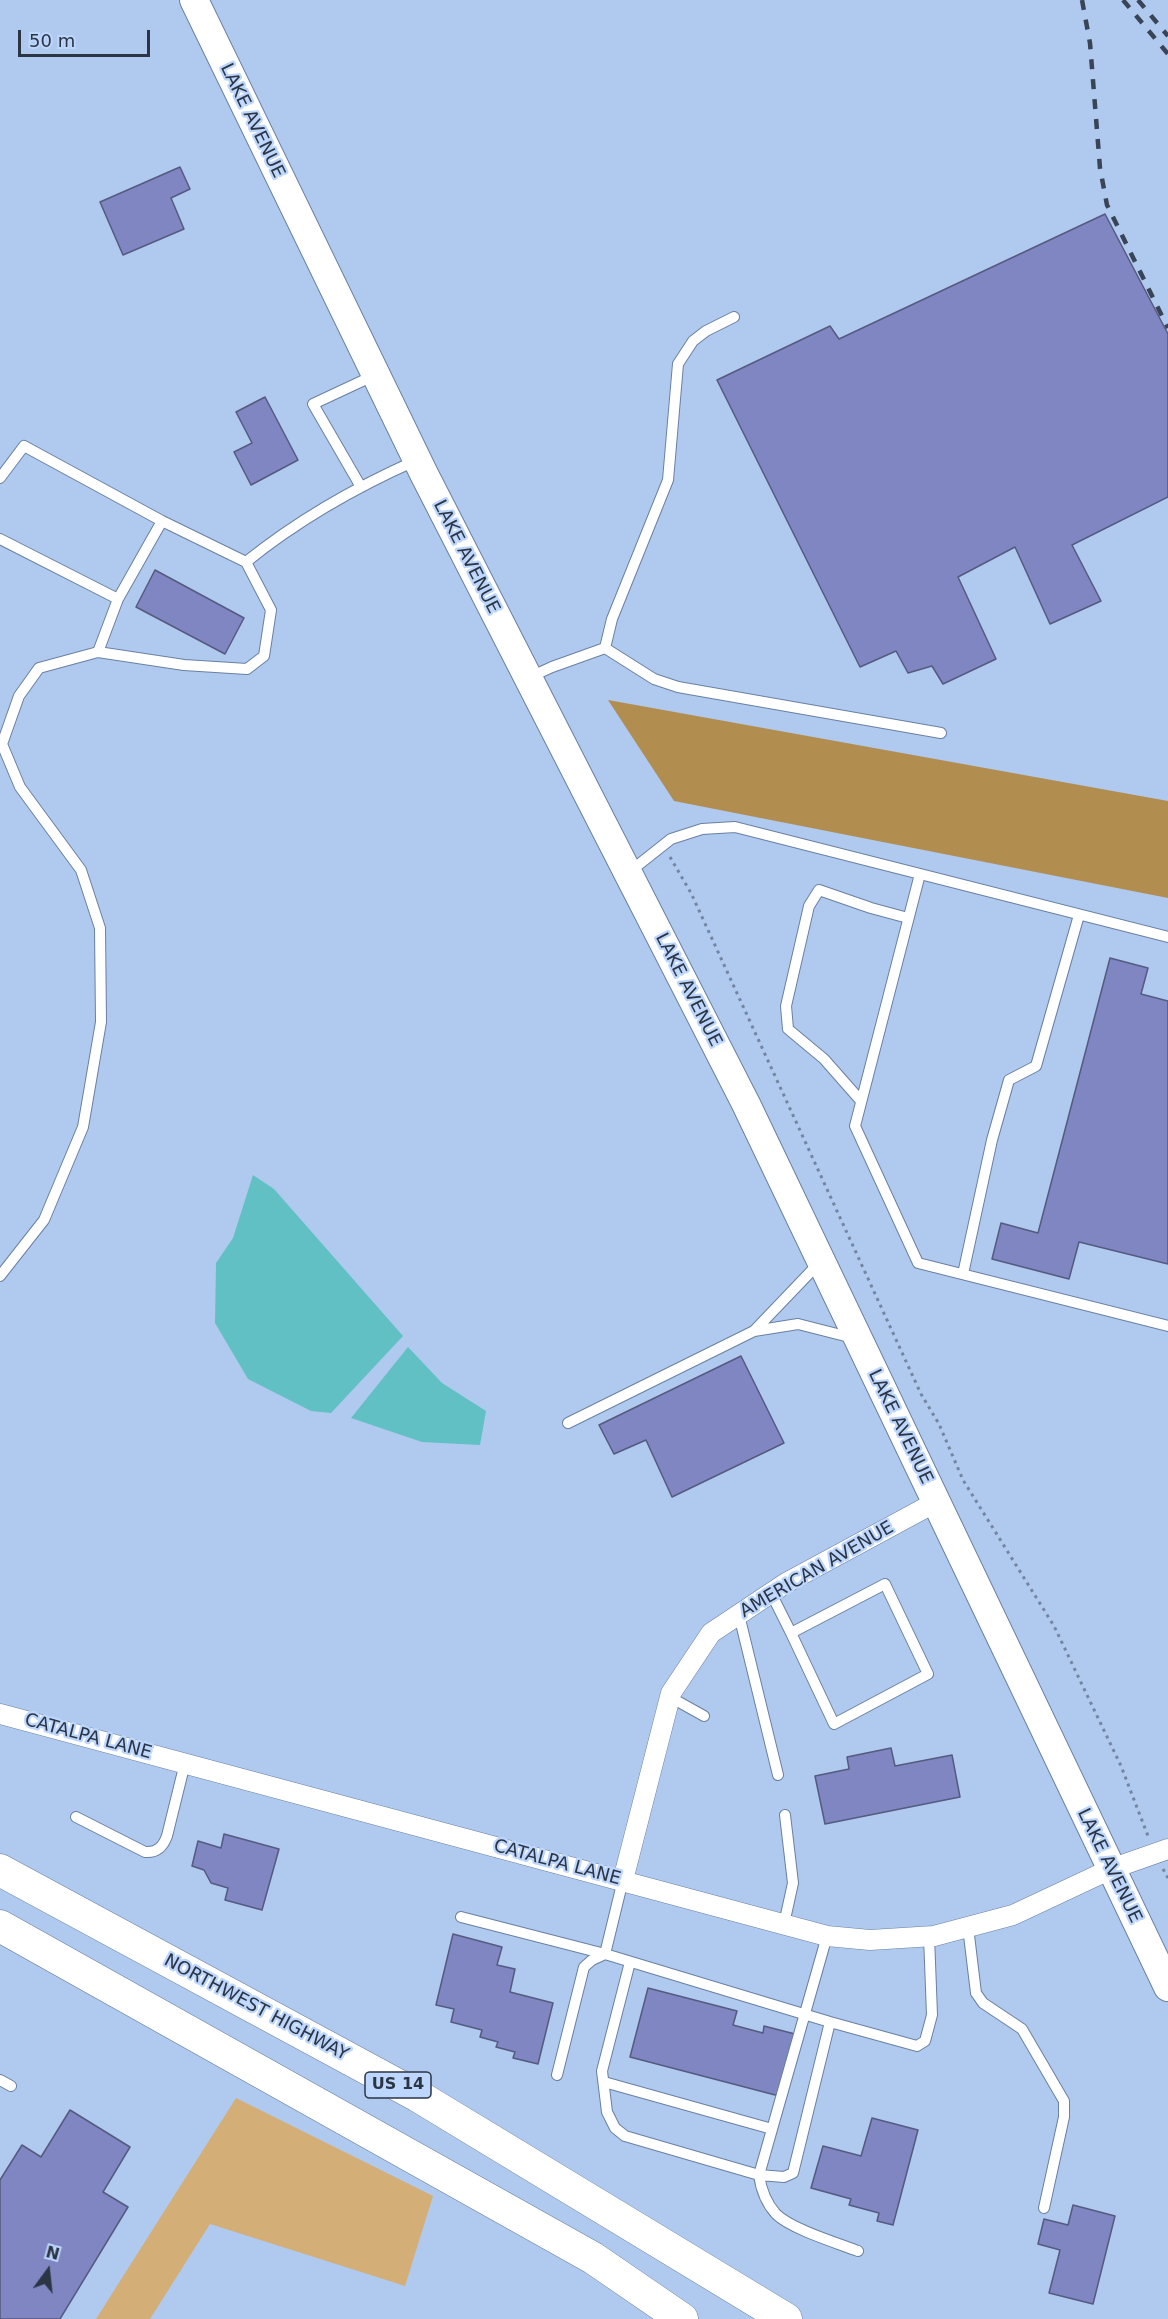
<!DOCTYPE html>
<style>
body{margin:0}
#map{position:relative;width:1168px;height:2319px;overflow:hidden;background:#b0c9ef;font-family:"DejaVu Sans",sans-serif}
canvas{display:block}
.north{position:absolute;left:18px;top:2241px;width:60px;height:60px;-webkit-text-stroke:4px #bdd6fd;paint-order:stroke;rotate:15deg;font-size:16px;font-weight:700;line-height:24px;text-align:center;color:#2b3544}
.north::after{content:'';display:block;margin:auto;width:21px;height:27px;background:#2b3544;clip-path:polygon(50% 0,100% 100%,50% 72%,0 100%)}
.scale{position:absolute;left:18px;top:30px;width:132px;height:27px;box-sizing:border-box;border:3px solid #2b3544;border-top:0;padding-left:8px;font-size:18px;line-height:21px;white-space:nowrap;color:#2b3544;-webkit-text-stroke:4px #bdd6fd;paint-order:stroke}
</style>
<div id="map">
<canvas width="1168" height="2319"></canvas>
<div class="north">N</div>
<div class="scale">50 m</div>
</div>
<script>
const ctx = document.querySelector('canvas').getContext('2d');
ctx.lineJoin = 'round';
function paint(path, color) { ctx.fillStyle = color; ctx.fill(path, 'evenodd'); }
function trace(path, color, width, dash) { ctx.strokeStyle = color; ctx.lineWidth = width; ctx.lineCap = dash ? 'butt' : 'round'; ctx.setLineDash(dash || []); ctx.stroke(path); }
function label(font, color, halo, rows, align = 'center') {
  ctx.font = font + ' "DejaVu Sans",sans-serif'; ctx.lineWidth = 4.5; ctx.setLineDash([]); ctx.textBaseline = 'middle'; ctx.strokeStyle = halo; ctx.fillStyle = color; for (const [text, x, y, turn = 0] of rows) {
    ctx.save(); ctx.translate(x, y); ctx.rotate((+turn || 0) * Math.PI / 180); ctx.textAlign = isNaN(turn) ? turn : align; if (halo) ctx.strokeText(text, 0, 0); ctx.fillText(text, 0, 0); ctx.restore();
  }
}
paint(new Path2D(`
 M 236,2098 L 433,2196 L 405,2286 L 210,2224 L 150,2319 L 96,2319 Z`), '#d3af77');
paint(new Path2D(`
 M 608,700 L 1168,801 L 1168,898 L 674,801 Z`), '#b28d50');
paint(new Path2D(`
 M 253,1175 L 274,1189 L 403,1336 L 331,1413 L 311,1411 L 248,1379 L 215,1323 L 216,1263 L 233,1238 Z
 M 408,1347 L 442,1383 L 486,1411 L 480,1445 L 422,1442 L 351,1418 Z`), '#61c0c4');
const building = new Path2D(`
 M 180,167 L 190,189 L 171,198 L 184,229 L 123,255 L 100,202 Z
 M 1105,214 L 1168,334 L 1168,497 L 1072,545 L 1101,601 L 1050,624 L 1015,547 L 958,577 L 996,659 L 943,684 L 932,666 L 908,673 L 896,651 L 860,667 L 717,380 L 830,326 L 839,339 Z
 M 265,397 L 298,460 L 251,485 L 234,452 L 252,443 L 236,412 Z
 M 155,570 L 244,618 L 225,654 L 136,607 Z
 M 1110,958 L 1148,968 L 1141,994 L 1168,1001 L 1168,1264 L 1079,1242 L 1069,1279 L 992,1259 L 1001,1223 L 1038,1233 Z
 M 741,1356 L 784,1443 L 672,1497 L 646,1440 L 614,1454 L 599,1425 Z
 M 891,1748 L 895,1766 L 952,1755 L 960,1797 L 825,1824 L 815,1776 L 849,1769 L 847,1757 Z
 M 224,1834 L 279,1849 L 262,1910 L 225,1900 L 228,1888 L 211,1883 L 204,1870 L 192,1866 L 198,1841 L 221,1848 Z
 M 453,1934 L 502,1947 L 497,1965 L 515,1969 L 510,1992 L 553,2003 L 538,2064 L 513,2058 L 515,2052 L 496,2047 L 498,2042 L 480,2037 L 482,2030 L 451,2022 L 454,2009 L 436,2005 Z
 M 648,1988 L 737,2011 L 733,2025 L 763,2033 L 764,2026 L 795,2034 L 779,2096 L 630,2057 Z
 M 70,2110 L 130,2147 L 103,2192 L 128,2207 L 60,2319 L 0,2319 L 0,2180 L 22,2145 L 41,2157 Z
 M 872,2118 L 918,2130 L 893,2225 L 877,2221 L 879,2213 L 849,2205 L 851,2199 L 811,2188 L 823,2146 L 861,2156 Z
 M 1073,2205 L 1115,2216 L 1093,2304 L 1049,2293 L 1060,2250 L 1038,2244 L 1044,2219 L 1068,2225 Z`);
paint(building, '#7f86c2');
trace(building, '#555a7f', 1.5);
const lane = new Path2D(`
 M 0,478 L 24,446 L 162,521 L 246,562 L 271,610 L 264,656 L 247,669 L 184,665 L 98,652 L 39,668 L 19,696 L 2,744 L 20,787 L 81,870 L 100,928 L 101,1022 L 83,1127 L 44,1220 L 0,1276
 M 361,487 L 313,404 L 375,375
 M 0,539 L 118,599
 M 246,562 C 298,520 356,487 417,460
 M 605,648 L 654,679 L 678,687 L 941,733
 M 98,652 L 118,599 L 162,521
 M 528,678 L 552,667 L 605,648 L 612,619 L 668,480 L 678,364 L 693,341 L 706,331 L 734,317
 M 628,873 L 671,839 L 702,829 L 735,827 L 1168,937
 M 920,874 L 855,1126 L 918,1263 L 1168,1326
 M 861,1101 L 824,1059 L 788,1029 L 786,1006 L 809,906 L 819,890 L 871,908 L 908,918
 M 963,1274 L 992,1140 L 1009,1080 L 1036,1066 L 1079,915
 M 754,1331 L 820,1262
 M 568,1423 L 754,1331 L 798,1324 L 853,1338
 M 771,1593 L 791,1633 L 885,1584 L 928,1674 L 834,1724 L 791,1633
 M 739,1615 L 778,1775
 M 670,1697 L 704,1716
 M 76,1817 L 145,1852 C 157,1853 163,1847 167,1836 L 185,1763
 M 461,1917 L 605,1954 L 830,2022 L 917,2046 L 925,2041 L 932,2015 L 929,1936
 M 784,1924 L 793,1883 L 785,1815
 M 968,1927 L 976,1993 L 983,2003 L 1022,2029 L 1064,2101 L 1064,2117 L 1044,2208
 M 630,1962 L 602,2071 L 607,2112 L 615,2128 L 625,2136 L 759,2175 L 827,1936
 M 830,2022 L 793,2173 L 784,2177 L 759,2175 C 761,2189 766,2203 776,2214 C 791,2229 837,2243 858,2251
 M 557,2075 L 584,1967 L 592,1960 L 605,1954 L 623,1880
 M 0,2080 L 11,2086
 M 604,2082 L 772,2129`);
const street = new Path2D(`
 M 0,1714 L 827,1936 L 870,1940 L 934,1936 L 1013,1915 L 1111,1869 L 1168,1849
 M 623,1880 L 671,1693 L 711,1633 L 786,1583 L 936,1502`);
const secondary = new Path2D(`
 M 194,0 L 424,474 L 746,1104 L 1168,1987`);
const primary = new Path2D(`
 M 0,1870 L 418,2096 L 786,2319
 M 0,1926 L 593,2258 L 682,2319`);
trace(lane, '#6980a3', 12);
trace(street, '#6980a3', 21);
trace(secondary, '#6980a3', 30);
trace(primary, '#6980a3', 33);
trace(new Path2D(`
 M 670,857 L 691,893 L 921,1394 L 939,1424 L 963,1480 L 1054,1626 L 1121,1766 L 1148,1836
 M 1163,1869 L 1168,1878`), '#7385a0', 3, [3, 4.5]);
trace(lane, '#fff', 10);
trace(street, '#fff', 20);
trace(secondary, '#fff', 28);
trace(primary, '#fff', 32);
trace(new Path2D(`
 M 1082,0 L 1090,43 L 1100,168 L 1107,205 L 1168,328
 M 1123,0 L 1168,54
 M 1138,0 L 1168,36`), '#394557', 4.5, [10, 10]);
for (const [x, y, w] of [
 [398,2085,66]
]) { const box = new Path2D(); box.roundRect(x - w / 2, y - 13, w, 26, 4.5); ctx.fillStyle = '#bdd6fd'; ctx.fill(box); trace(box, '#2b3544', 1.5); }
label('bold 16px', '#2b3544', null, [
 ["US 14",398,2085]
]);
label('18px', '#2b3544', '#bdd6fd', [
 ["LAKE AVENUE",252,121,64],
 ["LAKE AVENUE",466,557,63],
 ["LAKE AVENUE",688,990,63],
 ["LAKE AVENUE",900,1427,64],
 ["AMERICAN AVENUE",817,1570,-30],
 ["CATALPA LANE",88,1737,15],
 ["CATALPA LANE",557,1863,15],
 ["LAKE AVENUE",1109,1866,64],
 ["NORTHWEST HIGHWAY",256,2008,28]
]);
</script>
